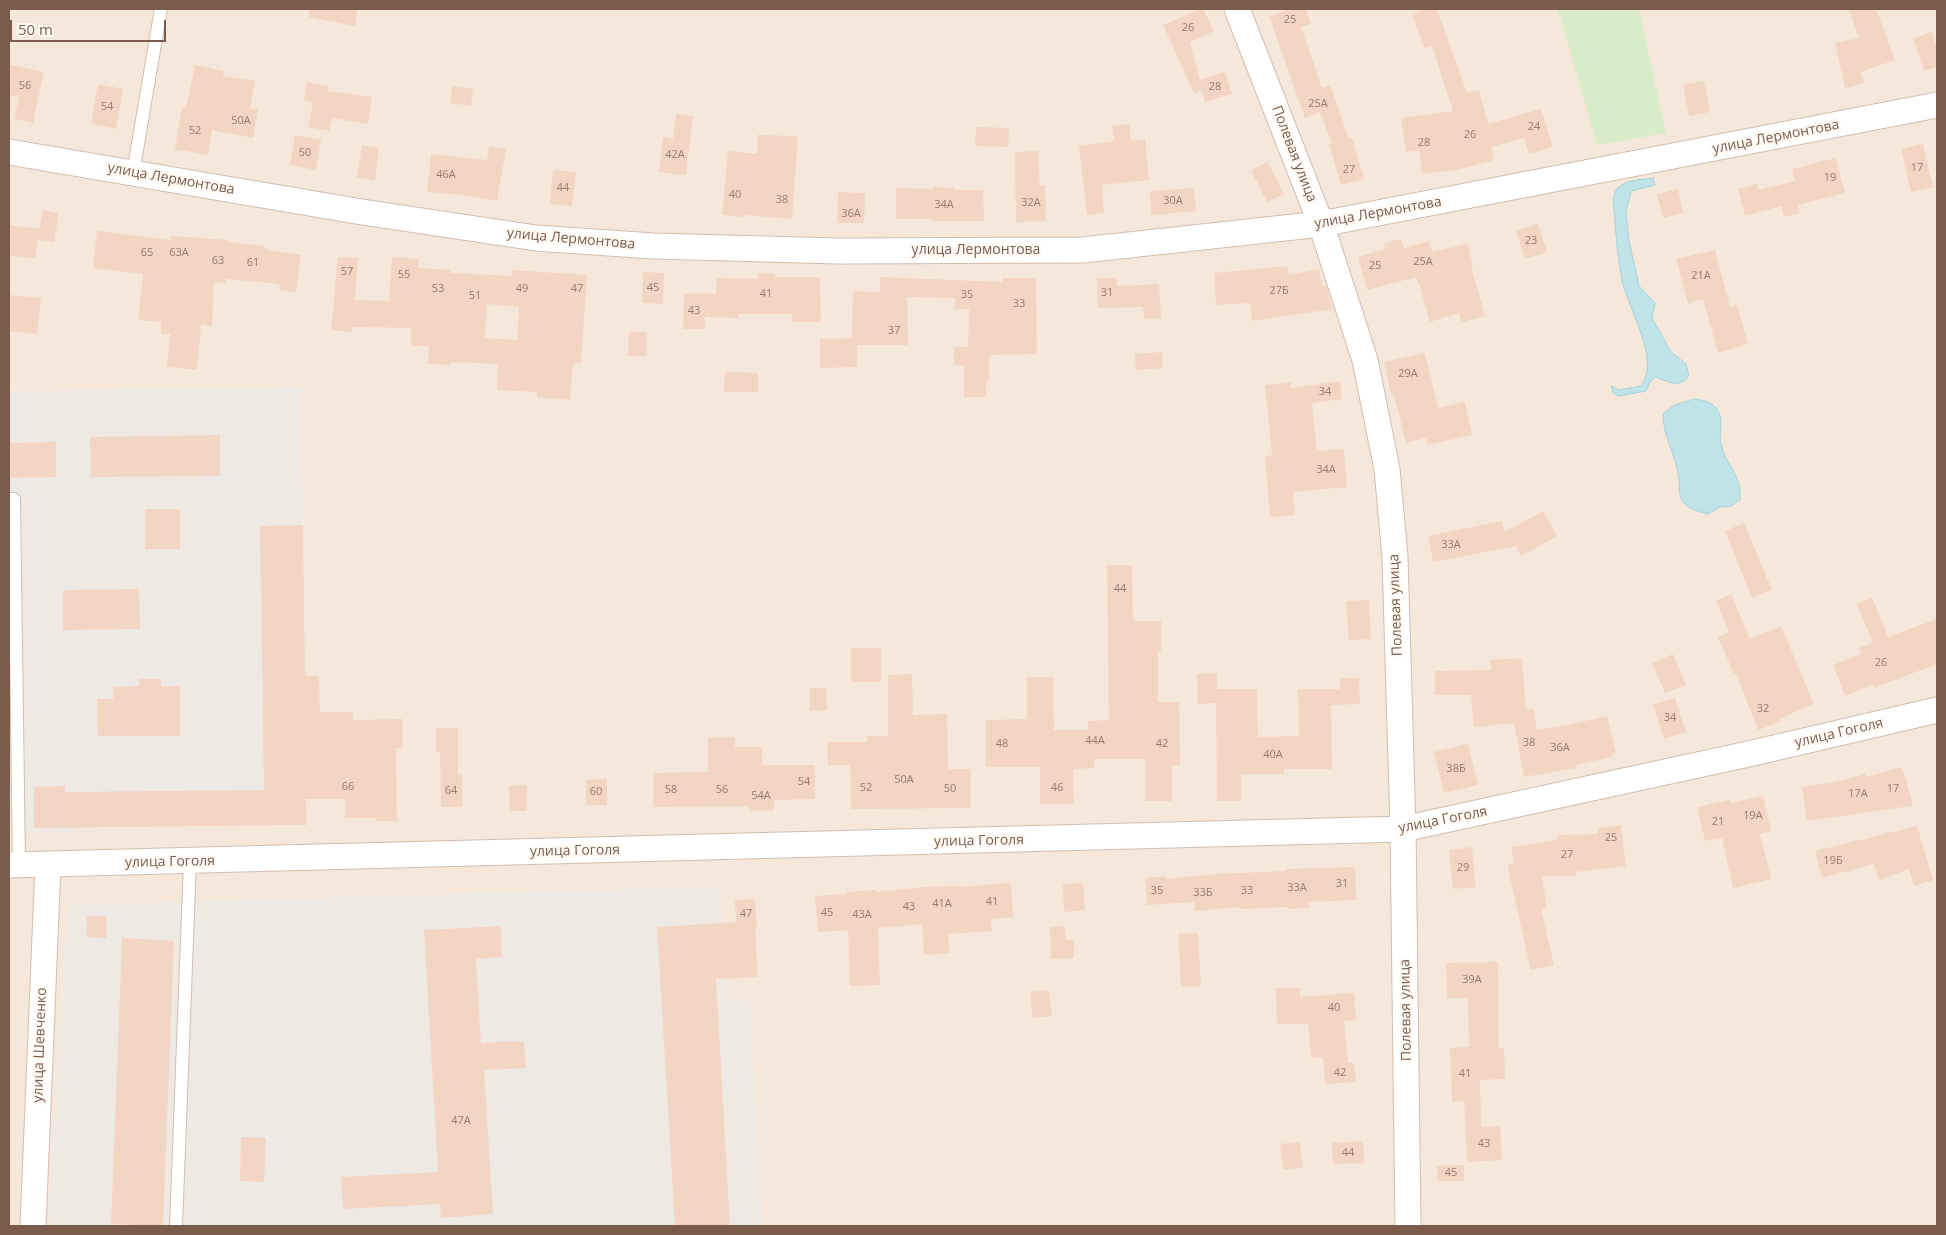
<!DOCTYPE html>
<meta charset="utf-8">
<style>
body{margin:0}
#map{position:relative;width:1946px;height:1235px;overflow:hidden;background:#fdf6ec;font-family:"Open Sans",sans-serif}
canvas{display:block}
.frame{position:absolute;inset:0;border:10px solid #7a5c4d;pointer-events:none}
.scale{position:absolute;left:10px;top:20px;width:156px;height:22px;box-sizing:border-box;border:2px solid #7a5c4d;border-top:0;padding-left:6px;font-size:15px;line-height:18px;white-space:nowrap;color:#7a5c4d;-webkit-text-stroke:4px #fffaf3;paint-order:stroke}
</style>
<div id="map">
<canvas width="1946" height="1235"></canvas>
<div class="frame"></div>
<div class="scale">50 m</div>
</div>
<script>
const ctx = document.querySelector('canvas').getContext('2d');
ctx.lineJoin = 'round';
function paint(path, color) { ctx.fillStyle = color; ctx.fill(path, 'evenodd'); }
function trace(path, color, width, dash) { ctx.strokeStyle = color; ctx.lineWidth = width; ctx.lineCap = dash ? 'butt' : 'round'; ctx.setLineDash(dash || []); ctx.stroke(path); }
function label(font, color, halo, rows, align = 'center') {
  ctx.font = font + ' "Open Sans",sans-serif'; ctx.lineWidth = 5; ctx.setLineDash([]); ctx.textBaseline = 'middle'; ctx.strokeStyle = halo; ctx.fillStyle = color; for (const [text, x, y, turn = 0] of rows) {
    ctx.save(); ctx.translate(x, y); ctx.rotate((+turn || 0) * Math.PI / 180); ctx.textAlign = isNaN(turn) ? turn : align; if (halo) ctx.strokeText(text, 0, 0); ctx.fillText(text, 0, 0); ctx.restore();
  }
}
paint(new Path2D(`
 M 9,9 L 1937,9 L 1937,1226 L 763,1226 L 750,999 L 727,1000 L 720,887 L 68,905 L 49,1204 L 50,1226 L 9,1226 L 9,833 L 71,832 L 71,828 L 307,825 L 301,388 L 9,391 Z`), '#f5e8da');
paint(new Path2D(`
 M 301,388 L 307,825 L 72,828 L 71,832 L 9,833 L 9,391 Z
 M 720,887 L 727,1000 L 750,999 L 763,1226 L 50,1226 L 49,1204 L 68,905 Z`), '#efe9e4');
paint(new Path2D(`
 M 1558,9 L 1639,9 L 1666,133 L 1597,145 Z`), '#d8ecc9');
const water = new Path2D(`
 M 1653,178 L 1655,185 L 1631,191 L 1626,212 L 1629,241 L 1639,286 L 1655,303 L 1652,318 L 1671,352 L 1686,364 L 1689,375 C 1682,389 1668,382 1656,377 L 1650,382 L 1646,391 L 1619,396 L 1613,393 L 1611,386 L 1619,390 L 1641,386 C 1661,358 1628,310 1622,280 C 1618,260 1616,239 1615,219 C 1614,209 1611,197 1617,189 C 1625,179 1642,180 1653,178 Z
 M 1694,399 C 1702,400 1709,401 1715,407 C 1726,419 1718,432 1721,445 C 1727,467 1742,475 1740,500 L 1731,506 L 1720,507 L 1708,514 C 1700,512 1688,509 1683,502 C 1678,495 1680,487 1679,479 C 1677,457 1663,437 1663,414 L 1673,406 Z`);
paint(water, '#bfe3e8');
trace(water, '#a5d3da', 1);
paint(new Path2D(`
 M 309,9 L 358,9 L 355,26 L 309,17 Z
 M 1200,9 L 1203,9 L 1214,31 L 1190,42 L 1200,80 L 1225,72 L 1232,94 L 1205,102 L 1202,90 L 1194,93 L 1163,25 Z
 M 1290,9 L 1306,9 L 1311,24 L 1301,27 L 1322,88 L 1330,85 L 1349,139 L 1352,138 L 1364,179 L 1341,185 L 1329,144 L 1332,143 L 1320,112 L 1305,118 L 1269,16 Z
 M 1426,9 L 1437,9 L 1467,93 L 1479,90 L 1488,124 L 1541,109 L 1553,147 L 1529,154 L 1524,138 L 1491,147 L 1494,160 L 1457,170 L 1422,174 L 1419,150 L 1406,152 L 1401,118 L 1453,111 L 1432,46 L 1424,48 L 1412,14 Z
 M 1849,9 L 1876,9 L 1895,60 L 1861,72 L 1864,83 L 1845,88 L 1835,43 L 1859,38 Z
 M 1932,32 L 1937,49 L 1937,67 L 1924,71 L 1913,38 Z
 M 11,65 L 44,72 L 33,123 L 14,119 L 19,97 L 9,95 L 9,77 Z
 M 195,65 L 224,71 L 223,76 L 255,81 L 250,108 L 258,110 L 253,138 L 212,130 L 208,155 L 175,149 L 182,107 L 186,108 Z
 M 1704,81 L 1710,112 L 1689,116 L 1683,85 Z
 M 307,82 L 328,86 L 328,91 L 372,97 L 368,124 L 332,118 L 329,131 L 308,127 L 313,102 L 304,100 Z
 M 98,84 L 123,89 L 116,129 L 91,124 Z
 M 452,86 L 473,89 L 471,106 L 450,103 Z
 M 676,114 L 693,116 L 686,175 L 659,172 L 663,137 L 673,139 Z
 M 1129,124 L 1131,141 L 1145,139 L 1149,180 L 1102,185 L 1104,213 L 1087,215 L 1079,146 L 1114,141 L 1112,126 Z
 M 976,127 L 1009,128 L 1008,147 L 975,146 Z
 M 295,135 L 321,140 L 316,170 L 290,165 Z
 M 757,135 L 798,136 L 792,219 L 745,215 L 744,217 L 722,215 L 728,151 L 757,154 Z
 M 1923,144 L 1933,187 L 1911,192 L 1901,149 Z
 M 362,145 L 379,148 L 375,180 L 357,178 Z
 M 489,146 L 506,149 L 497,201 L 461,195 L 427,192 L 431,154 L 487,160 Z
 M 1038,151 L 1040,186 L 1045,185 L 1046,221 L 1016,222 L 1015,152 Z
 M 1836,158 L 1845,193 L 1798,205 L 1800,213 L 1784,217 L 1781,206 L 1745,216 L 1738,189 L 1757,184 L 1758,190 L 1795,181 L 1792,169 Z
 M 1268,162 L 1284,194 L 1267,202 L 1251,170 Z
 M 553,170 L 576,172 L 572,206 L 550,204 Z
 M 934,187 L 954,188 L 954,190 L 983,190 L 984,221 L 933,221 L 933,219 L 896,219 L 896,188 L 934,189 Z
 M 1194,188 L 1196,211 L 1151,215 L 1150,191 Z
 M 1678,189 L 1683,213 L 1663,218 L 1657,194 Z
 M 838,192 L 865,193 L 864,223 L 837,223 Z
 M 43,210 L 59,213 L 54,242 L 38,240 L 35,259 L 9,255 L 9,225 L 39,229 L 38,234 Z
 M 1538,224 L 1547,252 L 1525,259 L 1516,231 Z
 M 97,231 L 171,240 L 171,236 L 229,240 L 228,242 L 265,246 L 265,250 L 301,255 L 296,292 L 279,290 L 280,284 L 226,279 L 225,283 L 214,282 L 212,326 L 201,325 L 197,370 L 167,367 L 170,334 L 161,334 L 161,322 L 138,320 L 143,274 L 93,268 Z
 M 1401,239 L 1404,248 L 1429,241 L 1432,252 L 1468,244 L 1473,266 L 1471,266 L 1485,316 L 1462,322 L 1459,313 L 1430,322 L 1419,283 L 1418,283 L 1416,277 L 1367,290 L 1358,257 L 1385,249 L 1384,243 Z
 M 1715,250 L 1730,307 L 1737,305 L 1748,344 L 1718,353 L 1703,299 L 1688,303 L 1676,259 Z
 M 338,257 L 358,258 L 355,300 L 389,301 L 392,257 L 419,259 L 418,268 L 450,270 L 450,273 L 512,276 L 512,270 L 587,275 L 581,363 L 573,363 L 570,400 L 537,397 L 537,392 L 497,390 L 498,364 L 451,362 L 451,365 L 428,364 L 429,346 L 411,346 L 411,328 L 353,327 L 352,332 L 331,330 ZM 487,304 L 519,307 L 517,340 L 485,338 Z
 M 1288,266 L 1289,275 L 1319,269 L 1322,286 L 1326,286 L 1333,309 L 1252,321 L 1250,303 L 1216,305 L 1214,273 Z
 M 643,272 L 664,273 L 663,304 L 642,303 Z
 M 758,273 L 775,274 L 775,277 L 820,277 L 821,322 L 792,322 L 792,314 L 739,314 L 738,318 L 705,317 L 705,329 L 683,329 L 684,293 L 716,294 L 717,278 L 758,279 Z
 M 880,277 L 1002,282 L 1002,278 L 1036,278 L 1037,354 L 989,355 L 989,381 L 986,381 L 986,397 L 964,397 L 964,365 L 954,365 L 954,347 L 968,347 L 969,309 L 955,309 L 955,298 L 907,297 L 908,345 L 857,345 L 857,367 L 820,368 L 820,339 L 852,338 L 853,291 L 880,292 Z
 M 1097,278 L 1117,278 L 1117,286 L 1159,284 L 1161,318 L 1144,319 L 1143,307 L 1098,308 Z
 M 9,295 L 41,298 L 37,334 L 9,331 Z
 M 629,332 L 647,332 L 647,356 L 628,356 Z
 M 1162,352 L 1163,368 L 1136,370 L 1135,354 Z
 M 1425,353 L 1438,408 L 1465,402 L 1472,435 L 1428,445 L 1426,438 L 1406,443 L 1394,395 L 1391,395 L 1384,362 Z
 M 725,372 L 758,373 L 758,392 L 724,392 Z
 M 1340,381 L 1342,399 L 1312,403 L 1317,451 L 1344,449 L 1347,487 L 1293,492 L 1295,515 L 1270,517 L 1265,456 L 1272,455 L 1265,385 L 1291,382 L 1291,388 Z
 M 220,435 L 220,476 L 91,477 L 90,437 Z
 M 56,442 L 56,477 L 9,478 L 9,443 Z
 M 145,509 L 180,509 L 180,549 L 145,549 Z
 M 1543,511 L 1557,536 L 1521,556 L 1516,546 L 1433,562 L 1428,536 L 1502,521 L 1505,532 Z
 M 1744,523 L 1772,590 L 1752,598 L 1725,531 Z
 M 303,525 L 305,676 L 319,676 L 320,712 L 353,712 L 353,720 L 403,719 L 403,748 L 396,748 L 397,821 L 376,821 L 376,818 L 345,818 L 345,799 L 306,799 L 307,825 L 34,828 L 34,787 L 65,786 L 65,792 L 264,790 L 260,526 Z
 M 1107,565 L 1132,565 L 1133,621 L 1161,621 L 1161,651 L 1158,651 L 1158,702 L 1179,702 L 1180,765 L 1172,765 L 1172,801 L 1145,801 L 1145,759 L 1094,759 L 1094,768 L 1073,769 L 1074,804 L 1040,804 L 1040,767 L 986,767 L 986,720 L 1027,719 L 1027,677 L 1053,677 L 1054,730 L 1088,730 L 1088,721 L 1109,720 Z
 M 139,589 L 140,629 L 63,630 L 63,590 Z
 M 1731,594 L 1750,639 L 1781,626 L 1814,704 L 1779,719 L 1780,722 L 1758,730 L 1736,673 L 1734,674 L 1718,637 L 1729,632 L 1716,601 Z
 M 1872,597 L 1888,637 L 1937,619 L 1937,664 L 1874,688 L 1873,684 L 1845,696 L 1833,665 L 1861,654 L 1859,648 L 1873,643 L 1857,604 Z
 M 1369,600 L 1371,639 L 1349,640 L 1346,601 Z
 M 851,648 L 881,648 L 881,682 L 851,682 Z
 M 1673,654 L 1686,685 L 1665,693 L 1652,663 Z
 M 1522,658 L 1526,710 L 1533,708 L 1537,730 L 1568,725 L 1607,716 L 1616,753 L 1612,754 L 1612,757 L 1575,765 L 1576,768 L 1524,777 L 1514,723 L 1474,727 L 1471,695 L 1435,695 L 1435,671 L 1491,670 L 1490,660 Z
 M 1217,673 L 1217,689 L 1257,689 L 1258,737 L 1299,736 L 1298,689 L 1340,689 L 1340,678 L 1359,678 L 1360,704 L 1331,705 L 1332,769 L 1284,769 L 1284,774 L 1241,774 L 1241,801 L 1217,801 L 1216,703 L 1197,704 L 1197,674 Z
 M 912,674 L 913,715 L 947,714 L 948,769 L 971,769 L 971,808 L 851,809 L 850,765 L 828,765 L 827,742 L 867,742 L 867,736 L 888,736 L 888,675 Z
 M 139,679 L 161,679 L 161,686 L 180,686 L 180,736 L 98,736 L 97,699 L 113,699 L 113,687 L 139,686 Z
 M 810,688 L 826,688 L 827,710 L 810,711 Z
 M 1675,698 L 1686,732 L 1664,739 L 1653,704 Z
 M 436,728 L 458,728 L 458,775 L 462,775 L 462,807 L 441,807 L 440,752 L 436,752 Z
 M 735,737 L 735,747 L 762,747 L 762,765 L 815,765 L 815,799 L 774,800 L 774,810 L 749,811 L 749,806 L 653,807 L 653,773 L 708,772 L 708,738 Z
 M 1468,744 L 1478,785 L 1444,793 L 1434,752 Z
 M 1902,767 L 1913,804 L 1911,806 L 1807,821 L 1802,787 L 1835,782 L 1866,774 L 1866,777 Z
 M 607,779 L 607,805 L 586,805 L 586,780 Z
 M 527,785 L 527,811 L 509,811 L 509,786 Z
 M 1763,796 L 1771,831 L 1760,834 L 1771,879 L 1733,888 L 1722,838 L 1705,841 L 1697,807 L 1730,800 L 1730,803 Z
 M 1621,825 L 1626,866 L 1576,872 L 1577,876 L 1542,876 L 1547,908 L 1541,909 L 1554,965 L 1531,970 L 1510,878 L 1508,864 L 1514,863 L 1511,847 L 1557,840 L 1557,835 L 1598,834 L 1598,828 Z
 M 1917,826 L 1933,880 L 1914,886 L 1909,869 L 1879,880 L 1874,864 L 1822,878 L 1815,851 Z
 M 1472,847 L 1476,887 L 1453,889 L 1449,850 Z
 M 1355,867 L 1356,900 L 1308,902 L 1309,908 L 1288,909 L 1288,907 L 1239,909 L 1239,907 L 1195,911 L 1194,902 L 1147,905 L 1145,878 L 1166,876 L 1166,879 L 1216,874 L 1286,871 L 1286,869 Z
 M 1011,883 L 1013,917 L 991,919 L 992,931 L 948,934 L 950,953 L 924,955 L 922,924 L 878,928 L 880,985 L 850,986 L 848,930 L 818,932 L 815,896 L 846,894 L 846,892 L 876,890 L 876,892 L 923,887 L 958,886 L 958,887 Z
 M 1083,883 L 1085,910 L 1064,912 L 1063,884 Z
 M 755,899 L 757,927 L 755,927 L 758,977 L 716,979 L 730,1226 L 675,1226 L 657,927 L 736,922 L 735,900 Z
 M 87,916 L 107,916 L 106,938 L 86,937 Z
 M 501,926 L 502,957 L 476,959 L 481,1043 L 524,1041 L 526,1068 L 484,1070 L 493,1214 L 441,1218 L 440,1204 L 343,1209 L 341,1177 L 438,1172 L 424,930 Z
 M 1065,926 L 1066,940 L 1074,940 L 1074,958 L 1051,959 L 1050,927 Z
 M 1198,933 L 1201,986 L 1181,987 L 1178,934 Z
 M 122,938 L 174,941 L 163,1226 L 111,1224 Z
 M 1498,962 L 1499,1048 L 1504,1048 L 1505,1079 L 1480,1080 L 1481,1127 L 1500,1126 L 1502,1160 L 1467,1162 L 1464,1101 L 1452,1102 L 1450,1048 L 1469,1047 L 1468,998 L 1447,998 L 1446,963 Z
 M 1276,988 L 1300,988 L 1300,997 L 1354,993 L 1356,1020 L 1344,1021 L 1348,1063 L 1354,1063 L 1356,1082 L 1325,1084 L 1323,1057 L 1311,1058 L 1308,1024 L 1277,1024 Z
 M 1049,990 L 1052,1016 L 1033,1018 L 1030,992 Z
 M 241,1137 L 266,1138 L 264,1182 L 240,1181 Z
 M 1363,1141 L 1364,1163 L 1333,1164 L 1332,1143 Z
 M 1300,1142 L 1303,1167 L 1283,1170 L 1280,1144 Z
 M 1464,1165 L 1464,1181 L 1437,1181 L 1437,1166 Z`), '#f3d5c3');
const service = new Path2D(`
 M 133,173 L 161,9
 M 9,499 L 14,499 L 19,865
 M 176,1226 L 190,861`);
const minor = new Path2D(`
 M 1237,9 L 1321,224 L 1365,360 L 1387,469 L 1395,557 L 1403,829 L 1408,1226
 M 9,152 L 362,212 L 536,238 L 653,246 L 839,251 L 1083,250 L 1321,224 L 1937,105
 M 9,865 L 1403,829 L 1753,753 L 1937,710
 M 33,1226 L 48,865`);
trace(service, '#d1beb0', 14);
trace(minor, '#d1beb0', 27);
trace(service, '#fff', 12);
trace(minor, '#fff', 25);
label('11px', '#987a6a', null, [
 ["25",1290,20],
 ["26",1188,28],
 ["56",25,86],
 ["28",1215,87],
 ["25А",1318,104],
 ["54",107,107],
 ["50А",241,121],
 ["24",1534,127],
 ["52",195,131],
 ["26",1470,135],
 ["28",1424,143],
 ["50",305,153],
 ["42А",675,155],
 ["17",1917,168],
 ["27",1349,170],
 ["46А",446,175],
 ["19",1830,178],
 ["44",563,188],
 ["40",735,195],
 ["38",782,200],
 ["30А",1173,201],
 ["32А",1031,203],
 ["34А",944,205],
 ["36А",851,214],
 ["23",1531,241],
 ["65",147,253],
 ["63А",179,253],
 ["63",218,261],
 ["25А",1423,262],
 ["61",253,263],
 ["25",1375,266],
 ["57",347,272],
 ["55",404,275],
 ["21А",1701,276],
 ["45",653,288],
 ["53",438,289],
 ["49",522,289],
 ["47",577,289],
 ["27Б",1279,291],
 ["31",1107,293],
 ["41",766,294],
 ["35",967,295],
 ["51",475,296],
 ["33",1019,304],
 ["43",694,311],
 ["37",894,331],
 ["29А",1408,374],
 ["34",1325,392],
 ["34А",1326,470],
 ["33А",1451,545],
 ["44",1120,589],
 ["26",1881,663],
 ["32",1763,709],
 ["34",1670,718],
 ["44А",1095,741],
 ["38",1529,743],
 ["48",1002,744],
 ["42",1162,744],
 ["36А",1560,748],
 ["40А",1273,755],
 ["38Б",1456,769],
 ["50А",904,780],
 ["54",804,782],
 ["66",348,787],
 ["52",866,788],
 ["46",1057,788],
 ["50",950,789],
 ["17",1893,789],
 ["58",671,790],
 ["56",722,790],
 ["64",451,791],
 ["60",596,792],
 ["17А",1858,794],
 ["54А",761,796],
 ["19А",1753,816],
 ["21",1718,822],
 ["25",1611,838],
 ["27",1567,855],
 ["19Б",1833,861],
 ["29",1463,868],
 ["31",1342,884],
 ["33А",1297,888],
 ["35",1157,891],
 ["33",1247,891],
 ["33Б",1203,893],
 ["41",992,902],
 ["41А",942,904],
 ["43",909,907],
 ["45",827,913],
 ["47",746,914],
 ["43А",862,915],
 ["39А",1472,980],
 ["40",1334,1008],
 ["42",1340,1073],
 ["41",1465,1074],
 ["47А",461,1121],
 ["43",1484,1144],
 ["44",1348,1153],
 ["45",1451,1173]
]);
label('14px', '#7a5c4d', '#fffaf3', [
 ["улица Лермонтова",1776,137,-11],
 ["Полевая улица",1294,154,69],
 ["улица Лермонтова",171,179,10],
 ["улица Лермонтова",1378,213,-10],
 ["улица Лермонтова",571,239,5],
 ["улица Лермонтова",976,250],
 ["Полевая улица",1396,605,-92],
 ["улица Гоголя",1839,733,-13],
 ["улица Гоголя",1443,820,-11],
 ["улица Гоголя",979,841,-1],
 ["улица Гоголя",575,851,-1],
 ["улица Гоголя",170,862,-1],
 ["Полевая улица",1406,1010,-91],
 ["улица Шевченко",40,1045,-88]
]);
</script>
